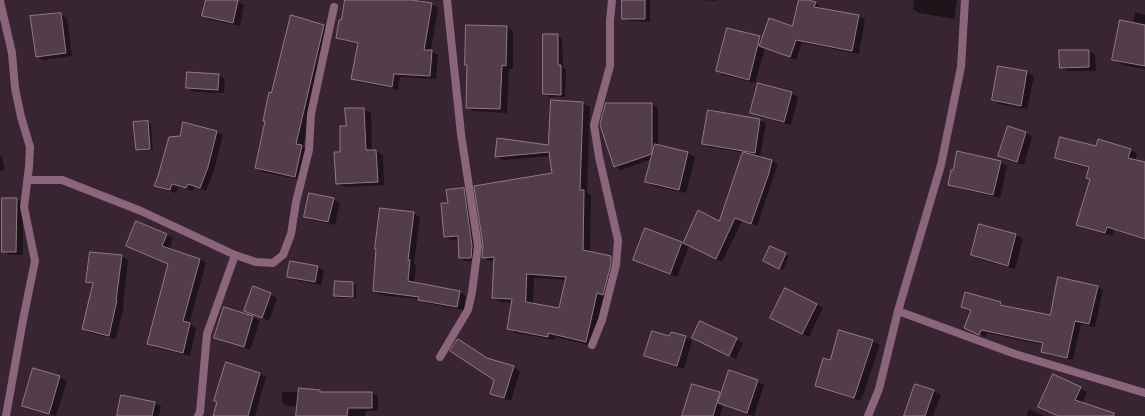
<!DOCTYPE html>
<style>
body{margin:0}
canvas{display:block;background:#392531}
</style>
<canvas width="1145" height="416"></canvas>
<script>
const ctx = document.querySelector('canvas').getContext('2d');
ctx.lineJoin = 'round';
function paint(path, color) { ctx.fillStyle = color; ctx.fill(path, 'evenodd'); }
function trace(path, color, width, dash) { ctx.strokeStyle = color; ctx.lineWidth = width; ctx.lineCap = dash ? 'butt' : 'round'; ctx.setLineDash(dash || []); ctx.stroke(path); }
paint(new Path2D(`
 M 207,0 L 235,0 L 244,5 L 240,26 L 210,20 L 203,16 Z
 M 344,0 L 422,0 L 423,3 L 432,4 L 438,8 L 431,51 L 438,55 L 436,79 L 400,77 L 398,90 L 359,82 L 352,79 L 359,44 L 343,41 L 337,38 Z
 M 623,0 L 650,0 L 650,22 L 629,21 L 623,18 Z
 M 698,0 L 717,0 L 717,1 Z
 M 800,0 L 815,3 L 821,7 L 821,9 L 858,16 L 865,19 L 859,54 L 802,43 L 796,60 L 765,48 L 755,83 L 724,75 L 717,71 L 728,29 L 763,38 L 792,27 Z
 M 914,0 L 957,0 L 954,19 L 919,13 L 913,9 Z
 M 1135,12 L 1145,15 L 1145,69 L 1123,65 L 1113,59 L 1133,23 Z
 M 60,14 L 67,18 L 72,56 L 43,60 L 37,56 Z
 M 291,17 L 324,26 L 330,30 L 303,147 L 308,150 L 302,180 L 262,172 L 256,168 L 271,94 Z
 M 506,27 L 513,31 L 513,69 L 509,69 L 507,113 L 473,111 L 467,107 Z
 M 557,35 L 562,38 L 563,67 L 566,69 L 565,97 L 549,97 L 544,94 Z
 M 1089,51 L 1095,54 L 1096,71 L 1067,71 L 1061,67 Z
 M 999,67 L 1027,72 L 1034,76 L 1027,109 L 999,104 L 993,100 Z
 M 218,75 L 225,79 L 224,93 L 194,92 L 187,88 Z
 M 791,93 L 798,97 L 791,125 L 758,116 L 751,113 Z
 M 582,103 L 590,107 L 587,193 L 591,195 L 590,252 L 611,257 L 618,261 L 593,346 L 555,337 L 555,340 L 515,333 L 508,328 L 513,303 L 500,302 L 493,298 L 494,261 L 490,261 L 483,257 L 553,174 L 551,156 L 503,160 L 496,156 L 549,146 ZM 534,278 L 567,280 L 560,309 L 533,304 Z
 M 652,104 L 658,108 L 658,146 L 688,153 L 695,157 L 686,193 L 653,186 L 647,182 L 652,159 L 621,170 L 614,166 L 606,105 Z
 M 364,109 L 371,113 L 372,151 L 376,151 L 383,155 L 384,185 L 344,187 L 337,183 L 347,127 Z
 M 760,120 L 766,123 L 760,158 L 771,161 L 778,164 L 757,226 L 742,221 L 722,262 L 689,246 L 677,277 L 641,264 L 634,260 L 645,229 L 683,243 L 699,212 L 720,222 L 744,153 L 709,147 L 703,143 Z
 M 148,122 L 151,124 L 153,150 L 140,151 L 137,150 Z
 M 1008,128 L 1026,133 L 1032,137 L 1024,165 L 1006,160 L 999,156 Z
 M 216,132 L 223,135 L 214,170 L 206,191 L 194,186 L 193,191 L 178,187 L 176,193 L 161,189 L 155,185 Z
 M 1097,147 L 1131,150 L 1137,154 L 1135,161 L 1145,163 L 1145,240 L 1114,230 L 1112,236 L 1084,228 L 1078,224 L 1091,180 L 1087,178 L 1090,169 L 1062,161 L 1056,157 Z
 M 0,156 L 2,157 L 5,170 L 0,171 Z
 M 1001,162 L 1007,166 L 1000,198 L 956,188 L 949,184 Z
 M 463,189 L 469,192 L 476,261 L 465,261 L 460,258 L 459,239 L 451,240 L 445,237 L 449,204 Z
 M 17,199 L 23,203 L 23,255 L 9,255 L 3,251 Z
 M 333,199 L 340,203 L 335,225 L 311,220 L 305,216 Z
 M 380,209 L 413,213 L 420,217 L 414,264 L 416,265 L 414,284 L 460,292 L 466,296 L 464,310 L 426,303 L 419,299 L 380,295 L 374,291 L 377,249 L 376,249 ZM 412,215 L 414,215 L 408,265 L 406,265 Z
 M 980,226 L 1016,235 L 1023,239 L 1015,269 L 979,259 L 972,255 Z
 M 167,235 L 173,238 L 169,250 L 200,259 L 206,263 L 189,324 L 196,328 L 190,356 L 155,348 L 148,344 L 169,265 L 127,246 Z
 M 771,247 L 789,256 L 783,270 L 767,262 Z
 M 121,256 L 128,260 L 123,305 L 124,305 L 116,339 L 90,333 L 83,329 L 93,285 L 87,281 Z
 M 318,267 L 324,271 L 321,285 L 295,280 L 288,276 Z
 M 353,283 L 356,285 L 356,298 L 338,298 L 335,296 Z
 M 1097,287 L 1103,290 L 1095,327 L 1081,324 L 1073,360 L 1048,355 L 1042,351 L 1043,345 L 987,333 L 986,337 L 972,331 L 972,311 L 962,307 L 1000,303 L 1006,307 L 1050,317 Z
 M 271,294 L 277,298 L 269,321 L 245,311 Z
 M 816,304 L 823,308 L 809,337 L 778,322 Z
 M 225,309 L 253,317 L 260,321 L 250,350 L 222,341 L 216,337 Z
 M 701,322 L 743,343 L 736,359 L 700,341 Z
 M 840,331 L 873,341 L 880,345 L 861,401 L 822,389 L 816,385 L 831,361 Z
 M 671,333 L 686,337 L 692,341 L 684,369 L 651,359 L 645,355 L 670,338 Z
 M 488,359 L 513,367 L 520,371 L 511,401 L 497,397 L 491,393 L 495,380 Z
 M 227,364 L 260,374 L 266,377 L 255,416 L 214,416 Z
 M 33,370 L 60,377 L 67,381 L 56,416 L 30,409 L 23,405 Z
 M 1053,375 L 1087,392 L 1082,403 L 1117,416 L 1058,416 L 1039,407 Z
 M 757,381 L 764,385 L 754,416 L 723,405 L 720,416 L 683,416 L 693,385 L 722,394 Z
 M 916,385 L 934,391 L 941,395 L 933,416 L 905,416 Z
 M 300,389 L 320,391 L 323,393 L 372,393 L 378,396 L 378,411 L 366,411 L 365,416 L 315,416 L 316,408 L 288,406 L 282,403 L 282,392 L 300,392 Z
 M 154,403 L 161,406 L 159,416 L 118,416 Z
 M 1029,409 L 1042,415 L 1044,416 L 1026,416 Z`), '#0007');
const building = new Path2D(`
 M 206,0 L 238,0 L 233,23 L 202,16 Z
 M 345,0 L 412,0 L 432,3 L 424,50 L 432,50 L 430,76 L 394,74 L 392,87 L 351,79 L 358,43 L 336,38 L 339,20 L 341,20 Z
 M 622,0 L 645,0 L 645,19 L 622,19 Z
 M 799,0 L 808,0 L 816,2 L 814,7 L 859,15 L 852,51 L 796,40 L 790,57 L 759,46 L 769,18 L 792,26 Z
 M 61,13 L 66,53 L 36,57 L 30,16 Z
 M 291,15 L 324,25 L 296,144 L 302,145 L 295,177 L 255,168 L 265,121 L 263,121 L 269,92 L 271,93 Z
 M 1120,20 L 1145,25 L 1145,66 L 1112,60 Z
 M 466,25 L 507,26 L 506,66 L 502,65 L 500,109 L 466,108 L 467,65 L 465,65 Z
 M 727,28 L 760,36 L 749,80 L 716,71 Z
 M 543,34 L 558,34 L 558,65 L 561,65 L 561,95 L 543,94 Z
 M 1059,50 L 1089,50 L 1089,67 L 1060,68 Z
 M 998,66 L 1027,71 L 1021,106 L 992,100 Z
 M 187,72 L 219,74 L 218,90 L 186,88 Z
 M 758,83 L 792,92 L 784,122 L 750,113 Z
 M 551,100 L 583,102 L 580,190 L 584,190 L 583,250 L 611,256 L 611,264 L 603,295 L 597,293 L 586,342 L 548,333 L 548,337 L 507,329 L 512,299 L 492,298 L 494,257 L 482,258 L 483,245 L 474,186 L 552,173 L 549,152 L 495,157 L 497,138 L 548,145 ZM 527,274 L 566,277 L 559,308 L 526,302 Z
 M 606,103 L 652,103 L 652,154 L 614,167 L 600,125 Z
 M 345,108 L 364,108 L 366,150 L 376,150 L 378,182 L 336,184 L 334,152 L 340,152 L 340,126 L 346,126 Z
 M 708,110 L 760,119 L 755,153 L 702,144 Z
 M 148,121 L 150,149 L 136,150 L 133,122 Z
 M 183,122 L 217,131 L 208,167 L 200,188 L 188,184 L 186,188 L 172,184 L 170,190 L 154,186 L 158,176 L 169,137 L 180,136 Z
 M 1008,126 L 1026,132 L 1017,162 L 998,156 Z
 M 1060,137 L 1096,146 L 1098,139 L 1131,149 L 1128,158 L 1145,162 L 1145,239 L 1107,227 L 1105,233 L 1076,225 L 1090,179 L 1086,178 L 1089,167 L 1055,158 Z
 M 655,144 L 688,152 L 679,190 L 645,182 Z
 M 957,151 L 1001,161 L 993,195 L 948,185 L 951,170 L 953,170 Z
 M 743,152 L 772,160 L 769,173 L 751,224 L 735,218 L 716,259 L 683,243 L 698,210 L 719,221 Z
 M 464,188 L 472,246 L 471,258 L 459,258 L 458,236 L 444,237 L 441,203 L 448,203 L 446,190 Z
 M 309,193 L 334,198 L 328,222 L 304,217 Z
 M 2,198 L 17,198 L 16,252 L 2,252 Z
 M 380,208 L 414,212 L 408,260 L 410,260 L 408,281 L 460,291 L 457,307 L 418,300 L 419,297 L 373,291 L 376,249 L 375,249 Z
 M 136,221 L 167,234 L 162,246 L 200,259 L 183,321 L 190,323 L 183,353 L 147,344 L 168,264 L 126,246 Z
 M 979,224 L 1016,234 L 1008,266 L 971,255 Z
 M 645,228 L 682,242 L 670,274 L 633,260 Z
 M 770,246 L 786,253 L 779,269 L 763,261 Z
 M 90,252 L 122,255 L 116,300 L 117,300 L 109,336 L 82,329 L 93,283 L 86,282 Z
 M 290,261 L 318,266 L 315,282 L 287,277 Z
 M 1058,277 L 1098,286 L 1089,324 L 1075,321 L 1067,358 L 1041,352 L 1043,343 L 981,330 L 979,335 L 964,328 L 971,310 L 961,307 L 965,292 L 1001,302 L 1000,305 L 1050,315 Z
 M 335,281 L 353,282 L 353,297 L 334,296 Z
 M 253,286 L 271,293 L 262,318 L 244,311 Z
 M 785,288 L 817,304 L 802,334 L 770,318 Z
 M 224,307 L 253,316 L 244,347 L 214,338 Z
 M 700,321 L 737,338 L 729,356 L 692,338 Z
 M 839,330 L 873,340 L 854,398 L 815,386 L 823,358 L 830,360 Z
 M 652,331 L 669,336 L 671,332 L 686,336 L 677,366 L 644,356 Z
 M 458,339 L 487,358 L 514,366 L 504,398 L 490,394 L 494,380 L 450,351 Z
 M 226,362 L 260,373 L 248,416 L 213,416 L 217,402 L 214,401 Z
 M 33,368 L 60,376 L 49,414 L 22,406 Z
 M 729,370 L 758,380 L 747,413 L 718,403 Z
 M 1053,374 L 1081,387 L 1075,400 L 1114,413 L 1114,416 L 1058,416 L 1038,407 Z
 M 692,384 L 720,392 L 713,416 L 682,416 Z
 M 915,384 L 934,390 L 925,416 L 904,416 Z
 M 299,388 L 320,390 L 320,392 L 372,392 L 372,408 L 348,408 L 347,416 L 296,416 Z
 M 121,395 L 155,402 L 152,416 L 117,416 Z`);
paint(building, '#523d49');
trace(building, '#917987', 1);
trace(new Path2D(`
 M 0,1 L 12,53 L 15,88 L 21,117 L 30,147 L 29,167 L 24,207 L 35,261 L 23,320 L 6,416
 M 28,180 L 62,180 L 141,211 L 235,255 L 256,262 L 273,263 L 283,255 L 291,234 L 296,202 L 309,150 L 311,114 L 334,7
 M 898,311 L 1015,354 L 1145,393
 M 592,345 L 602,320 L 616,265 L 618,240 L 599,157 L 594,125 L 610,66 L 610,21 L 612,0
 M 440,357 L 468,310 L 472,292 L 478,246 L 461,134 L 447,0
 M 198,416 L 200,412 L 207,334 L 235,255
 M 868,416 L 879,389 L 898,311 L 941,165 L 961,67 L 965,0`), '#8a657b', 8);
</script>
